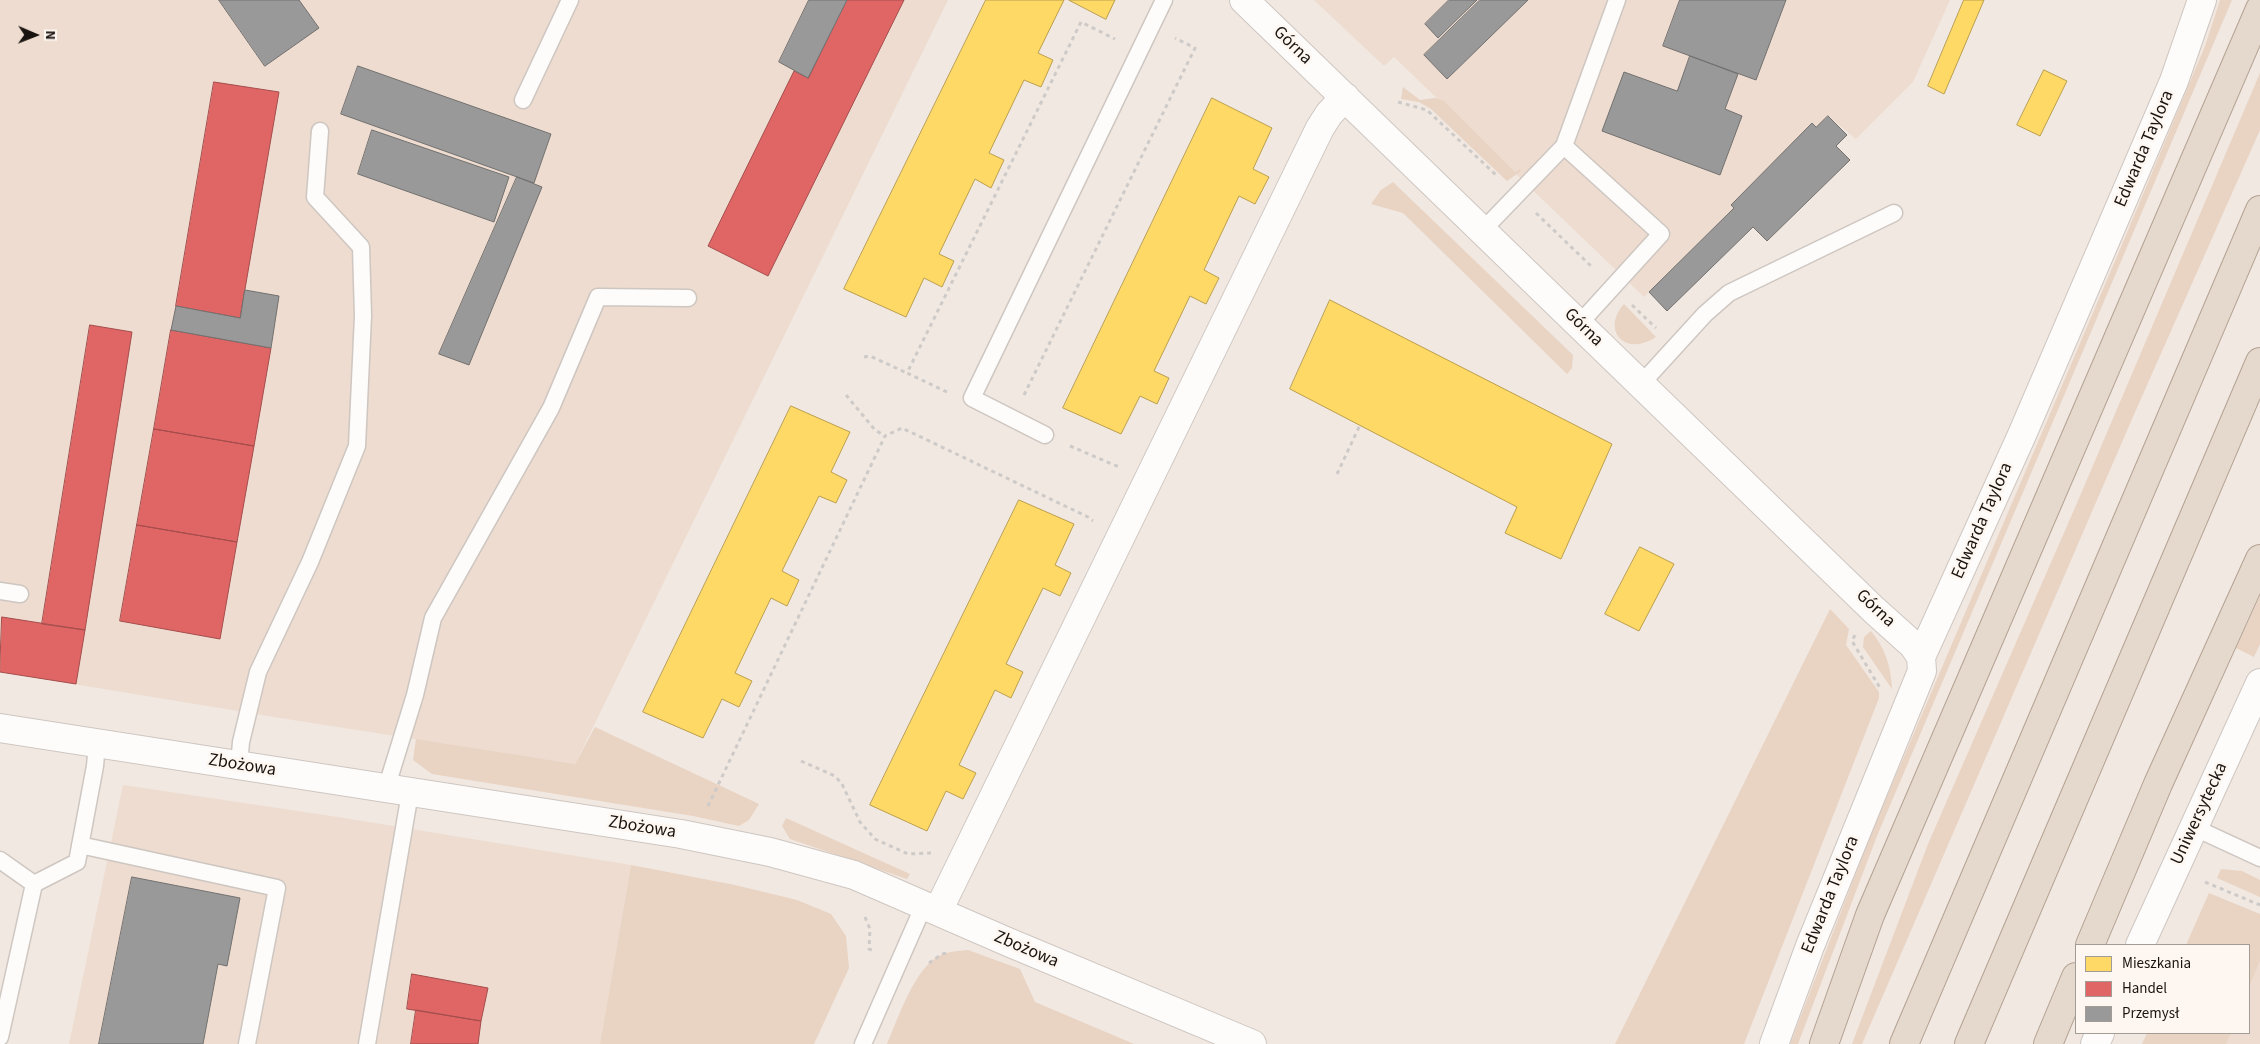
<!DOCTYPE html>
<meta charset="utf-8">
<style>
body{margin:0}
#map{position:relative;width:2260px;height:1044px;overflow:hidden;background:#f1e8e1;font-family:"Source Sans 3",sans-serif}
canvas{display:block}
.legend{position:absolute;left:2075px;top:944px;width:175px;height:90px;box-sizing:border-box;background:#fdf6f1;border:1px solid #a29c97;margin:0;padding:6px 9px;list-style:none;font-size:15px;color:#1a1410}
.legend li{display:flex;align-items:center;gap:10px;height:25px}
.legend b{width:25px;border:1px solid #a29c97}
.north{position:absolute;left:10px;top:10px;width:50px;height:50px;-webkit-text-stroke:4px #fdf6f1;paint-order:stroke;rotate:91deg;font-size:14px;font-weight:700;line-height:20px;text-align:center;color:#1a1410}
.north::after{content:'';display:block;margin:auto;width:18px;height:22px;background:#1a1410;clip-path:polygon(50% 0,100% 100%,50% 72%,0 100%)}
</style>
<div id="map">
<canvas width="2260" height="1044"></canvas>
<ul class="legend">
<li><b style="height:14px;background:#ffd966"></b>Mieszkania</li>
<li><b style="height:14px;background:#e06666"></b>Handel</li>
<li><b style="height:14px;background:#999"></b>Przemysł</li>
</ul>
<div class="north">N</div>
</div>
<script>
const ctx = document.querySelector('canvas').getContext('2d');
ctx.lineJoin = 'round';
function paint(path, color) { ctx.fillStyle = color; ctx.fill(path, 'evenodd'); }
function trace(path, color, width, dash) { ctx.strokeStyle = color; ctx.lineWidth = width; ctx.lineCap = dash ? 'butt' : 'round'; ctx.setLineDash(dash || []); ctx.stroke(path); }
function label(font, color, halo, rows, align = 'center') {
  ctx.font = font + ' "Source Sans 3",sans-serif'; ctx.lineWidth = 5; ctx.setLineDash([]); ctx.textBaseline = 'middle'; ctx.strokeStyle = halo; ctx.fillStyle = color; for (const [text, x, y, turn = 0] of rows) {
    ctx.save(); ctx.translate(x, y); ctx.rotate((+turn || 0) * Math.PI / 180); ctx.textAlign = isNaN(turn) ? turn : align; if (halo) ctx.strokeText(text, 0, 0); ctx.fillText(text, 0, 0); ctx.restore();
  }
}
paint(new Path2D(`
 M 0,0 L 948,0 L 575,764 L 293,720 L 0,672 Z
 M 1314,0 L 1950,0 L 1913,82 L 1856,139 L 1828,116 L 1644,297 L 1394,57 L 1384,66 Z
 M 123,785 L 338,817 L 631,865 L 600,1044 L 69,1044 Z
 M 2260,961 L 2260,1044 L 2226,1044 L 2231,1033 L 2249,1033 L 2249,988 Z`), '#eddccf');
paint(new Path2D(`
 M 2220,0 L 2232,0 L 1877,836 L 1798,1044 L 1790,1044 L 1871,834 L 2121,247 L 2205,46 Z
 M 2260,73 L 2260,130 L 2132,419 L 1862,1044 L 1852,1044 L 1928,844 L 2077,503 Z
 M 1403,87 L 1420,100 L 1435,98 L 1444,101 L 1515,172 L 1520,169 L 1521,171 L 1507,181 L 1431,109 L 1419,102 L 1401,99 Z
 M 1393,182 L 1573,355 L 1572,368 L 1567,374 L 1403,213 L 1371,204 L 1381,190 Z
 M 1624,304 L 1656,337 C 1624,358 1601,329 1624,304 Z
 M 2260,596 L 2260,644 L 2254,657 L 2236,648 Z
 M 1830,609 L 1849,629 L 1846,645 L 1879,692 L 1879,698 L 1744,1044 L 1615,1044 Z
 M 1871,631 C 1885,648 1891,666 1892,689 L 1863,647 L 1864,637 Z
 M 595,727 L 759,804 L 749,820 L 739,826 L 693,816 L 432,774 L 413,760 L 416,739 L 575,764 Z
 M 786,818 L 910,874 L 907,879 L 790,839 L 782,826 Z
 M 631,865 L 735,885 L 797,900 L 831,914 L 846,936 L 849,968 L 814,1044 L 600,1044 Z
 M 2221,869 L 2242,871 L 2260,880 L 2260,897 L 2217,878 Z
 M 2209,893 L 2260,914 L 2260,961 L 2249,988 L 2249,945 L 2186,945 Z
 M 968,950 L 1020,969 L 1035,1002 L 1134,1044 L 887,1044 C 898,1019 915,966 941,955 C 949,951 959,951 968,950 Z
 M 2147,1033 L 2231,1033 L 2226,1044 L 2142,1044 Z`), '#e9d3c3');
const homes = new Path2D(`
 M 986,0 L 1064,0 L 1038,53 L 1053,60 L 1041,87 L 1024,80 L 989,153 L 1004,160 L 991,188 L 975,179 L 939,254 L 954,261 L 942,287 L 924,278 L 906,317 L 844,289 Z
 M 1069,0 L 1115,0 L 1106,19 Z
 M 1964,0 L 1984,0 L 1944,94 L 1928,86 Z
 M 2044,70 L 2067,81 L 2040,136 L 2017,125 Z
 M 1212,98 L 1272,128 L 1253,169 L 1269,177 L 1255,204 L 1239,196 L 1204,270 L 1219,278 L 1206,304 L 1190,296 L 1154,371 L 1169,378 L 1157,404 L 1140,396 L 1121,434 L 1063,408 Z
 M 1330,300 L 1612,444 L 1561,559 L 1505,533 L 1517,507 L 1290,389 Z
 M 791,406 L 850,432 L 831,472 L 847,480 L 836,503 L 819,496 L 782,571 L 799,580 L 787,606 L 771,598 L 735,673 L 752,681 L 739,707 L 722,699 L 703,738 L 643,712 Z
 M 1019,500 L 1074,524 L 1055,565 L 1071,573 L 1060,596 L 1043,588 L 1006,664 L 1023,672 L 1011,698 L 995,690 L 959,765 L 976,773 L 963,799 L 946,791 L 927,831 L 870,805 Z
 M 1640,547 L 1674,564 L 1639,631 L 1605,614 Z`);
paint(homes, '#ffd966');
trace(homes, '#ba9e4c', 1);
const shops = new Path2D(`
 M 847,0 L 904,0 L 768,276 L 708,246 L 794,71 L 808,78 Z
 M 214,82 L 279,92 L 240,318 L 176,306 Z
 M 90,325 L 132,332 L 85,630 L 42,624 Z
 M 171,330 L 271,348 L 254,446 L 154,429 Z
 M 154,429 L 254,446 L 237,542 L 137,525 Z
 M 137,525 L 237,542 L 220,639 L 120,621 Z
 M 2,617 L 85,630 L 76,684 L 0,672 Z
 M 412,974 L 488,988 L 481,1021 L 407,1009 Z
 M 416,1010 L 481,1021 L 478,1044 L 411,1044 Z`);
paint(shops, '#e06666');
trace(shops, '#a54d4c', 1);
const industry = new Path2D(`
 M 219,0 L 299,0 L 319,28 L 265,66 Z
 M 809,0 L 847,0 L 808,78 L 779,62 Z
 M 1449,0 L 1477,0 L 1438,38 L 1425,24 Z
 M 1480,0 L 1528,0 L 1447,79 L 1424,55 Z
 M 1680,0 L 1786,0 L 1756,80 L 1663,46 Z
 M 1690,56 L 1738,74 L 1725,109 L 1742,116 L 1720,175 L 1602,131 L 1624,72 L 1677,91 Z
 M 358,66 L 551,134 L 534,183 L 341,114 Z
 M 1828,116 L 1847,135 L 1836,146 L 1850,160 L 1767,241 L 1753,227 L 1667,311 L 1649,292 L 1734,208 L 1731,205 L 1812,123 L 1816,127 Z
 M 372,130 L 509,177 L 494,222 L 358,174 Z
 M 517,177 L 542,187 L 469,365 L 439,354 Z
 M 245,290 L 279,296 L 271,348 L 171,330 L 176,306 L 240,318 Z
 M 132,877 L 240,898 L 227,966 L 218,964 L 203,1044 L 99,1044 Z`);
paint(industry, '#999');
trace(industry, '#737170', 1);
const lane = new Path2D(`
 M 523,100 L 570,0
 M 1564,146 L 1661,234 L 1579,324
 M 1483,230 L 1564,146 L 1617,0
 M 1641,384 L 1705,314 L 1729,293 L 1894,213
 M 1045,435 L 972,398 L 1164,0
 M 0,591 L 20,594
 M 239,766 L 241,742 L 258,672 L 310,562 L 357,446 L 363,316 L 361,247 L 315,197 L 320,131
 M 386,789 L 415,695 L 433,618 L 551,408 L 598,297 L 688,298
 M 2193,827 L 2260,858
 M 80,845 L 277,888 L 247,1044
 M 0,860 L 34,884
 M 0,1037 L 34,884 L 77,862 L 95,766 L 97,744
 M 367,1044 L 410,793
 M 863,1044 L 924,905`);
const street = new Path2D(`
 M 1244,0 L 1874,610 L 1913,645 L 1921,657
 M 0,728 L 681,834 L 770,852 L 854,875 L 1008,942 L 1252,1044
 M 938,911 L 1320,128 L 1329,114 L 1345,97
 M 2140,945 L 2260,683
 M 1774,1044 L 1810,946 L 1922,671 L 1921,657 L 2021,437 L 2174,81 L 2202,0
 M 2095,1044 L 2100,1033`);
const highway = new Path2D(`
 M 2090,945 L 2158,784 L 2260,559
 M 1824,1044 L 1870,915 L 2260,9
 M 1904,1044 L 2260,210
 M 1969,1044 L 2260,362
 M 2048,1044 L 2076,977`);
trace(lane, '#cec6c1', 19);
trace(street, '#cec6c1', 30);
trace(highway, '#b3a293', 30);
trace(new Path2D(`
 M 1398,102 L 1427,110 L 1497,176
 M 1536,213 L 1593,268
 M 1632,305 L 1656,328
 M 864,357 L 870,356 L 907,373
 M 947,392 L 907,373 L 1081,22 L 1115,39
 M 846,395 L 875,430 L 885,436
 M 1024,395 L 1195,48 L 1175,38
 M 1070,446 L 1119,467
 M 1337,474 L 1360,425
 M 1855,635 L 1852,641 L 1880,688
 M 801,761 L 835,776 L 842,784 L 860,822 L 875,839 L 908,854 L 931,853
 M 708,806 L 885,436 L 902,428 L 1088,517 L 1093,521
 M 2205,882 L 2260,905
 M 865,917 L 870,929 L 869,949 L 874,951
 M 929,963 L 942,954 L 948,953`), '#cecac8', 3, [4, 4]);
trace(lane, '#fdfcfa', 16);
trace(street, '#fdfcfa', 28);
trace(highway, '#e5d8cc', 28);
label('18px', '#1a1410', '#fdf6f1', [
 ["Górna",1292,46,44],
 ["Edwarda Taylora",2145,149,-67],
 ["Górna",1583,328,44],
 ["Edwarda Taylora",1983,521,-66],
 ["Górna",1875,609,43],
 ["Zbożowa",242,766,9],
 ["Uniwersytecka",2200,814,-65],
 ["Zbożowa",642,828,9],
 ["Edwarda Taylora",1831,895,-68],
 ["Zbożowa",1026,950,23]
]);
</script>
